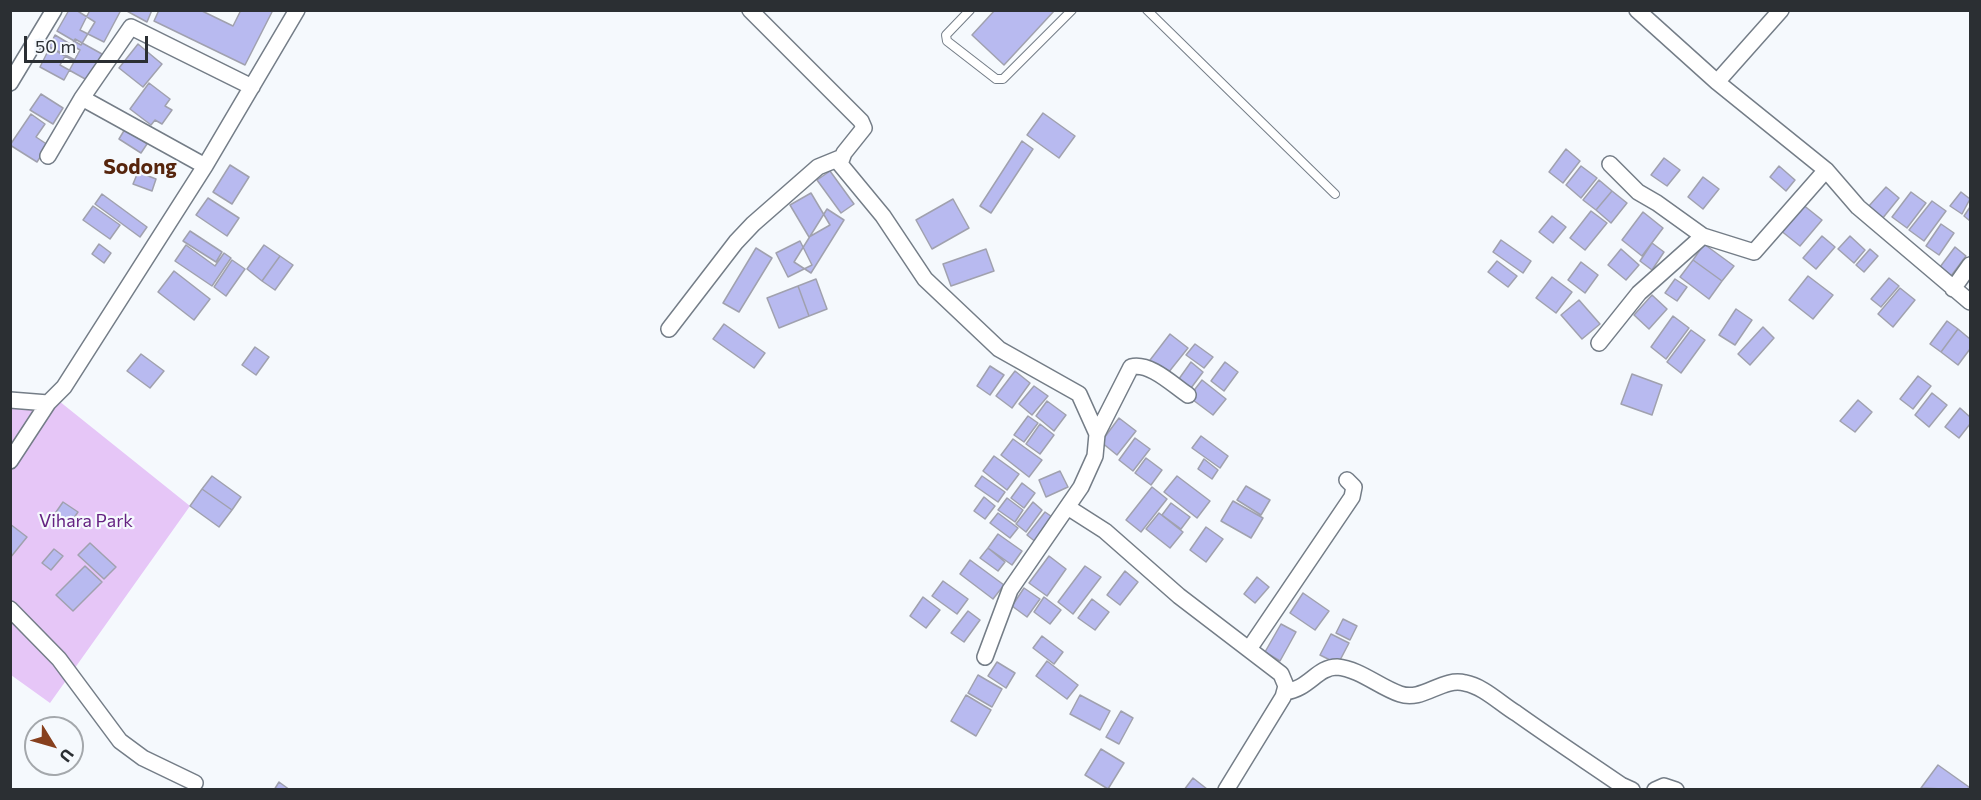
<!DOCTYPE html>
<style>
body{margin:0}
#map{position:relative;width:1981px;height:800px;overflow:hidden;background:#f5f9fd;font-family:Commissioner,sans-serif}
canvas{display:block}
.frame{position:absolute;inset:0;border:12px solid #2b2f33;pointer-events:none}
.north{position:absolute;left:24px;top:716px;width:60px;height:60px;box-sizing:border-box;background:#f5f9fd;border:2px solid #a4a8ac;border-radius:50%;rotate:127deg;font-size:16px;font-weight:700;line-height:24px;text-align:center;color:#2b2f33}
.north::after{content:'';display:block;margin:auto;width:21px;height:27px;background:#87401e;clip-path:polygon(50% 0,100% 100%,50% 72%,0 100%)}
.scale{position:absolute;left:24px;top:36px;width:124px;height:27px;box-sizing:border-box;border:3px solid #2b2f33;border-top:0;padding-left:8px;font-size:18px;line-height:21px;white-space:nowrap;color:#2b2f33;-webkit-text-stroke:4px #f5f9fd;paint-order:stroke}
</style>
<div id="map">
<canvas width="1981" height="800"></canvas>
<div class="frame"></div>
<div class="north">U</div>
<div class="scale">50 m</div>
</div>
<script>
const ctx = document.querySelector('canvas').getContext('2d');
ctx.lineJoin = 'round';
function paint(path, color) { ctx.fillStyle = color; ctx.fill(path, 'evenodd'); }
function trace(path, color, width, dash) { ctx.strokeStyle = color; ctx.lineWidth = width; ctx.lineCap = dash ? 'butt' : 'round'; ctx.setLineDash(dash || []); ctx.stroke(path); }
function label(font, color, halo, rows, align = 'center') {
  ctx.font = font + ' Commissioner,sans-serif'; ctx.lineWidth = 4.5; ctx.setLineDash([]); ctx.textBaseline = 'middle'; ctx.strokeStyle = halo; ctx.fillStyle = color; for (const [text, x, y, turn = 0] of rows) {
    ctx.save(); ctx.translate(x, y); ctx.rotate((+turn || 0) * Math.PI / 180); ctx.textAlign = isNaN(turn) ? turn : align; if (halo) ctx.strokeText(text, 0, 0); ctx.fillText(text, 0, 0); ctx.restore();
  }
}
paint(new Path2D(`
 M 49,393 L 190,506 L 50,703 L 11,675 L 11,408 L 34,408 Z`), '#e6c6f7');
const building = new Path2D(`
 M 69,10 L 76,10 L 95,22 L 81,45 L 57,31 Z
 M 90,10 L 121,10 L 104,42 L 80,30 Z
 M 125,10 L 152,10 L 147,22 Z
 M 159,10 L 200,10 L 233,26 L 241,10 L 273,10 L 245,65 L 154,21 Z
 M 995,10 L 1055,10 L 1004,65 L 972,35 Z
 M 55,35 L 80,50 L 74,61 L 49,47 Z
 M 75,39 L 102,54 L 87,80 L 60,65 Z
 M 138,44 L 162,64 L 143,87 L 119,68 Z
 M 50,47 L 75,60 L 64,80 L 40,67 Z
 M 149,83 L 170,99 L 165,106 L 172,110 L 162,124 L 155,120 L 151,125 L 130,109 Z
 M 41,94 L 63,108 L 53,124 L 30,110 Z
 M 1043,113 L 1075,136 L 1059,158 L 1027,135 Z
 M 31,114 L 45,124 L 36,137 L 48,145 L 37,162 L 10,145 Z
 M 125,129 L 147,144 L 141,153 L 119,139 Z
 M 1022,141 L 1033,149 L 991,213 L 980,206 Z
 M 1566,149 L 1580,161 L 1563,183 L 1549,172 Z
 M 1664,158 L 1680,170 L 1667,186 L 1651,175 Z
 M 230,165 L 249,177 L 232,204 L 213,192 Z
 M 1581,166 L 1597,178 L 1581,198 L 1566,185 Z
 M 1779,166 L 1795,180 L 1786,191 L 1770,177 Z
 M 830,171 L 854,204 L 841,213 L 817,180 Z
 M 138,172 L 156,179 L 152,191 L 133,184 Z
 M 1703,177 L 1719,189 L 1703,209 L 1688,197 Z
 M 1599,180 L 1612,191 L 1596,210 L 1583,200 Z
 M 1886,187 L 1899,198 L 1882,219 L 1868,207 Z
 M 1612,191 L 1627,203 L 1611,223 L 1596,210 Z
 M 1911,192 L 1926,203 L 1907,228 L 1892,217 Z
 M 1961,192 L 1970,199 L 1962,214 L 1950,206 Z
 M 811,193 L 830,225 L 809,237 L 790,205 Z
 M 102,194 L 147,227 L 140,237 L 95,204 Z
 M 208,198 L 239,218 L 227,236 L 196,215 Z
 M 953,199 L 969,228 L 932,249 L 916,220 Z
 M 1932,201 L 1946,211 L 1924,241 L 1909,230 Z
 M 1802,204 L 1822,220 L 1800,246 L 1780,230 Z
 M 93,206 L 120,225 L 110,239 L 83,220 Z
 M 1970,207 L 1970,221 L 1964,216 Z
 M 827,209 L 844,220 L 811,273 L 794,262 Z
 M 1591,211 L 1607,223 L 1585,250 L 1570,238 Z
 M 1643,212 L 1663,228 L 1642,256 L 1622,240 Z
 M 1552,216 L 1566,227 L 1553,243 L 1539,232 Z
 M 1941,224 L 1954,233 L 1939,255 L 1926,246 Z
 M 190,231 L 222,252 L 216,262 L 183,241 Z
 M 1822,236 L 1835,247 L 1816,269 L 1803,258 Z
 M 1850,236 L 1865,250 L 1854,263 L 1838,249 Z
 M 1501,240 L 1531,261 L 1523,273 L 1493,252 Z
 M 800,241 L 812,265 L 788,277 L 776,253 Z
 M 1652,243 L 1664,252 L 1652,270 L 1640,261 Z
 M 99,244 L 111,253 L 104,263 L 92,254 Z
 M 1704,244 L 1734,266 L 1722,281 L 1693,260 Z
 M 186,245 L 215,266 L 224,253 L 231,258 L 212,286 L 175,261 Z
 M 264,245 L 280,256 L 262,281 L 247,269 Z
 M 1955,247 L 1966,256 L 1951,276 L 1940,267 Z
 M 756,248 L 772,258 L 739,312 L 723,303 Z
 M 986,249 L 994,271 L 951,286 L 943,264 Z
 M 1621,249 L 1639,265 L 1626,280 L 1608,265 Z
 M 1870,249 L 1878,256 L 1864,272 L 1856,265 Z
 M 280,256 L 293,265 L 275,290 L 262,281 Z
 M 232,260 L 245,269 L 226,296 L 214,287 Z
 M 1693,260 L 1722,281 L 1709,299 L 1680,277 Z
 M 1497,261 L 1517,276 L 1508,287 L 1488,272 Z
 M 1581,262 L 1598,275 L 1585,293 L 1568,280 Z
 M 174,271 L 210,299 L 194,320 L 158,292 Z
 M 1808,276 L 1833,295 L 1813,319 L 1789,300 Z
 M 1552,277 L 1572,292 L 1556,313 L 1536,298 Z
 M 1889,278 L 1899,286 L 1881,307 L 1871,299 Z
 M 816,279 L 827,309 L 809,316 L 798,286 Z
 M 1675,279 L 1687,287 L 1677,301 L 1665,293 Z
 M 798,286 L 809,316 L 779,328 L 767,298 Z
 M 1900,288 L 1915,300 L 1893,327 L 1878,314 Z
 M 1652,295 L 1667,309 L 1649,329 L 1634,315 Z
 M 1579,300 L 1600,324 L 1582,339 L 1561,315 Z
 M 1736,309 L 1752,320 L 1735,345 L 1719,335 Z
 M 1673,316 L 1689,328 L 1666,359 L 1651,347 Z
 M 1947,321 L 1958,329 L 1941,352 L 1930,344 Z
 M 724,324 L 765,353 L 754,368 L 713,339 Z
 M 1763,327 L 1774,338 L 1750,365 L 1738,354 Z
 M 1958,329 L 1970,339 L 1970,349 L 1958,365 L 1941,352 Z
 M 1691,330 L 1705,340 L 1681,373 L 1667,362 Z
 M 1170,334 L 1188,348 L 1164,378 L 1147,364 Z
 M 1195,344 L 1213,357 L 1204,368 L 1186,355 Z
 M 255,347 L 269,357 L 256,375 L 242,365 Z
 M 141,354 L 164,371 L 150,388 L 127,371 Z
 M 1191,362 L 1203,372 L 1188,392 L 1176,383 Z
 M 1225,362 L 1238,372 L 1224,391 L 1211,381 Z
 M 990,366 L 1004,375 L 990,395 L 977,386 Z
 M 1015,371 L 1030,383 L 1012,408 L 996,396 Z
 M 1632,374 L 1662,385 L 1652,415 L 1621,404 Z
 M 1918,376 L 1931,386 L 1913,409 L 1900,399 Z
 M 1202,380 L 1226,399 L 1213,415 L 1189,397 Z
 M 1034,386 L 1048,396 L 1032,415 L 1019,404 Z
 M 1932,393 L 1947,405 L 1929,427 L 1915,415 Z
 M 1858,400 L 1872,412 L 1855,432 L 1840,421 Z
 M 1047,401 L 1066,415 L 1054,431 L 1036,416 Z
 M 1960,408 L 1970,417 L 1970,424 L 1959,438 L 1945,427 Z
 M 1028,416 L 1038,423 L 1024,442 L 1014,435 Z
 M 1119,418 L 1136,431 L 1117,455 L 1101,442 Z
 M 1040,424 L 1054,435 L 1040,454 L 1026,444 Z
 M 1201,436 L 1228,456 L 1220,468 L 1192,448 Z
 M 1135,438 L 1150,449 L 1133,471 L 1119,460 Z
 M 1013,439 L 1042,460 L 1029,477 L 1001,455 Z
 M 994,456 L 1019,474 L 1007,490 L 983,471 Z
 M 1146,458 L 1162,470 L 1151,485 L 1135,473 Z
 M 1204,459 L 1218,470 L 1212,479 L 1198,469 Z
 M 1060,471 L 1068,487 L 1046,497 L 1039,480 Z
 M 212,476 L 241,497 L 232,510 L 202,489 Z
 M 982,476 L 1005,492 L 998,502 L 975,486 Z
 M 1177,476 L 1210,501 L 1197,518 L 1164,492 Z
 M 1022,483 L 1035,493 L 1024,508 L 1011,498 Z
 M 1246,486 L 1270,500 L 1261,515 L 1237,500 Z
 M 1152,487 L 1167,499 L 1141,532 L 1126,520 Z
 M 202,489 L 232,510 L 219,527 L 190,506 Z
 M 984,497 L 995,506 L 985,519 L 974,511 Z
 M 1007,498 L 1023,510 L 1015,522 L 998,510 Z
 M 1233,501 L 1263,518 L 1251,538 L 1221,521 Z
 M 63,502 L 78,512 L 69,525 L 54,515 Z
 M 1033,502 L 1042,510 L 1026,532 L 1016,524 Z
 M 1171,503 L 1190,517 L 1181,529 L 1162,515 Z
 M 1045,512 L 1055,519 L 1037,543 L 1027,535 Z
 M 998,513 L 1018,528 L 1010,538 L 990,523 Z
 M 1159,513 L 1183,532 L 1170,548 L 1146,529 Z
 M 10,524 L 27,537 L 10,558 Z
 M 1206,527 L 1223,539 L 1206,562 L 1190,550 Z
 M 998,534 L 1022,551 L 1012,565 L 988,548 Z
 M 90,543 L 116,567 L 104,579 L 78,555 Z
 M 988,548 L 1005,562 L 998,571 L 980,558 Z
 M 54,549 L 63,556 L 51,570 L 42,563 Z
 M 1049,556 L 1066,569 L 1047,596 L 1029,583 Z
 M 970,560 L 1004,585 L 993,599 L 960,574 Z
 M 85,566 L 102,582 L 73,611 L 56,595 Z
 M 1085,566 L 1101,577 L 1073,614 L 1058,602 Z
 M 1125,571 L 1138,582 L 1120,605 L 1107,595 Z
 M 1257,577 L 1269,587 L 1255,603 L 1244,594 Z
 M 943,581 L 968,599 L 957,614 L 932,596 Z
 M 1024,588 L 1040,599 L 1027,617 L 1012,606 Z
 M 1303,593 L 1329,611 L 1315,630 L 1290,613 Z
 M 923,597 L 940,610 L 926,628 L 910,616 Z
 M 1044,597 L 1061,610 L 1050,624 L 1034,612 Z
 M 1092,599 L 1109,612 L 1095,630 L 1078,618 Z
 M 968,611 L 980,620 L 964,642 L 951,633 Z
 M 1343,619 L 1357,626 L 1350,640 L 1336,633 Z
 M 1281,624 L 1296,632 L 1280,661 L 1265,652 Z
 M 1331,634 L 1349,643 L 1338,664 L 1320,655 Z
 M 1042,636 L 1063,652 L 1054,664 L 1033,648 Z
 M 1047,661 L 1078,685 L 1067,699 L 1036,676 Z
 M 997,662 L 1015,673 L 1006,688 L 988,676 Z
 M 978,675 L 1002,689 L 992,707 L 968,693 Z
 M 966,695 L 991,710 L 976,736 L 951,721 Z
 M 1080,695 L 1110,711 L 1100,730 L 1070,714 Z
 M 1121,711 L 1133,718 L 1119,744 L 1106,737 Z
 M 1101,749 L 1124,763 L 1108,789 L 1085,775 Z
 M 1938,765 L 1969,787 L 1967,790 L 1921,788 Z
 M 1193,778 L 1207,789 L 1207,790 L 1184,790 Z
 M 279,782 L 290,790 L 274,790 Z`);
paint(building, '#b8baf0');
trace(building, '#a0a1ae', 1.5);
const lane = new Path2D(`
 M 970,10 L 946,35 L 947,41 L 996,79 L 1003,79 L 1072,10
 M 1147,10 L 1335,194`);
const street = new Path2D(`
 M 750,10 L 861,121 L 864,128 L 844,153 L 840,164 L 883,216 L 925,279 L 999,349 L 1079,394 L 1097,434 L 1095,456 L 1081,487 L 1010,590 L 985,657
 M 1637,10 L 1717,82 L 1826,170 L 1858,207 L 1970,302
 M 1717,82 L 1781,10
 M 10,83 L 54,10
 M 82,98 L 205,166
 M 48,156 L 82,98 L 131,27 L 252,87
 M 1610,164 L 1638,192 L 1657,203 L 1703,236 L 1754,252 L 1826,170
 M 1953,289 L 1970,265
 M 669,329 L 736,242 L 753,224 L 818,167 L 840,158
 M 1599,343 L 1639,293 L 1703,236
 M 10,400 L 48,403 L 64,387 L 205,166 L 297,10
 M 1097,434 L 1131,367 C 1150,362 1173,385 1188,395
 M 10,461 L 48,403
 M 1069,508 L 1105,531 L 1179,596 L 1281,674 L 1286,686 L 1283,697 L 1226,790
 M 10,609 L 59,659 L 120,741 L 143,758 L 195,783
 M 1249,649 L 1352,497 L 1354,487 L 1347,480
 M 1285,692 C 1309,689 1317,667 1337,667 C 1360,669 1379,687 1400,694 C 1423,702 1442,677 1465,683 C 1483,686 1501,704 1516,713 C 1551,738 1586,761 1621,785 L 1632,790
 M 1655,790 L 1664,786 L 1676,790`);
trace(lane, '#747d87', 10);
trace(street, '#747d87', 18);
trace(lane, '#fff', 8);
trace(street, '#fff', 15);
label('18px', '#652282', '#f5f9fd', [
 ["Vihara Park",86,521]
]);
label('bold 21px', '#56250d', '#f5f9fd', [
 ["Sodong",140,167]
]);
</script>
